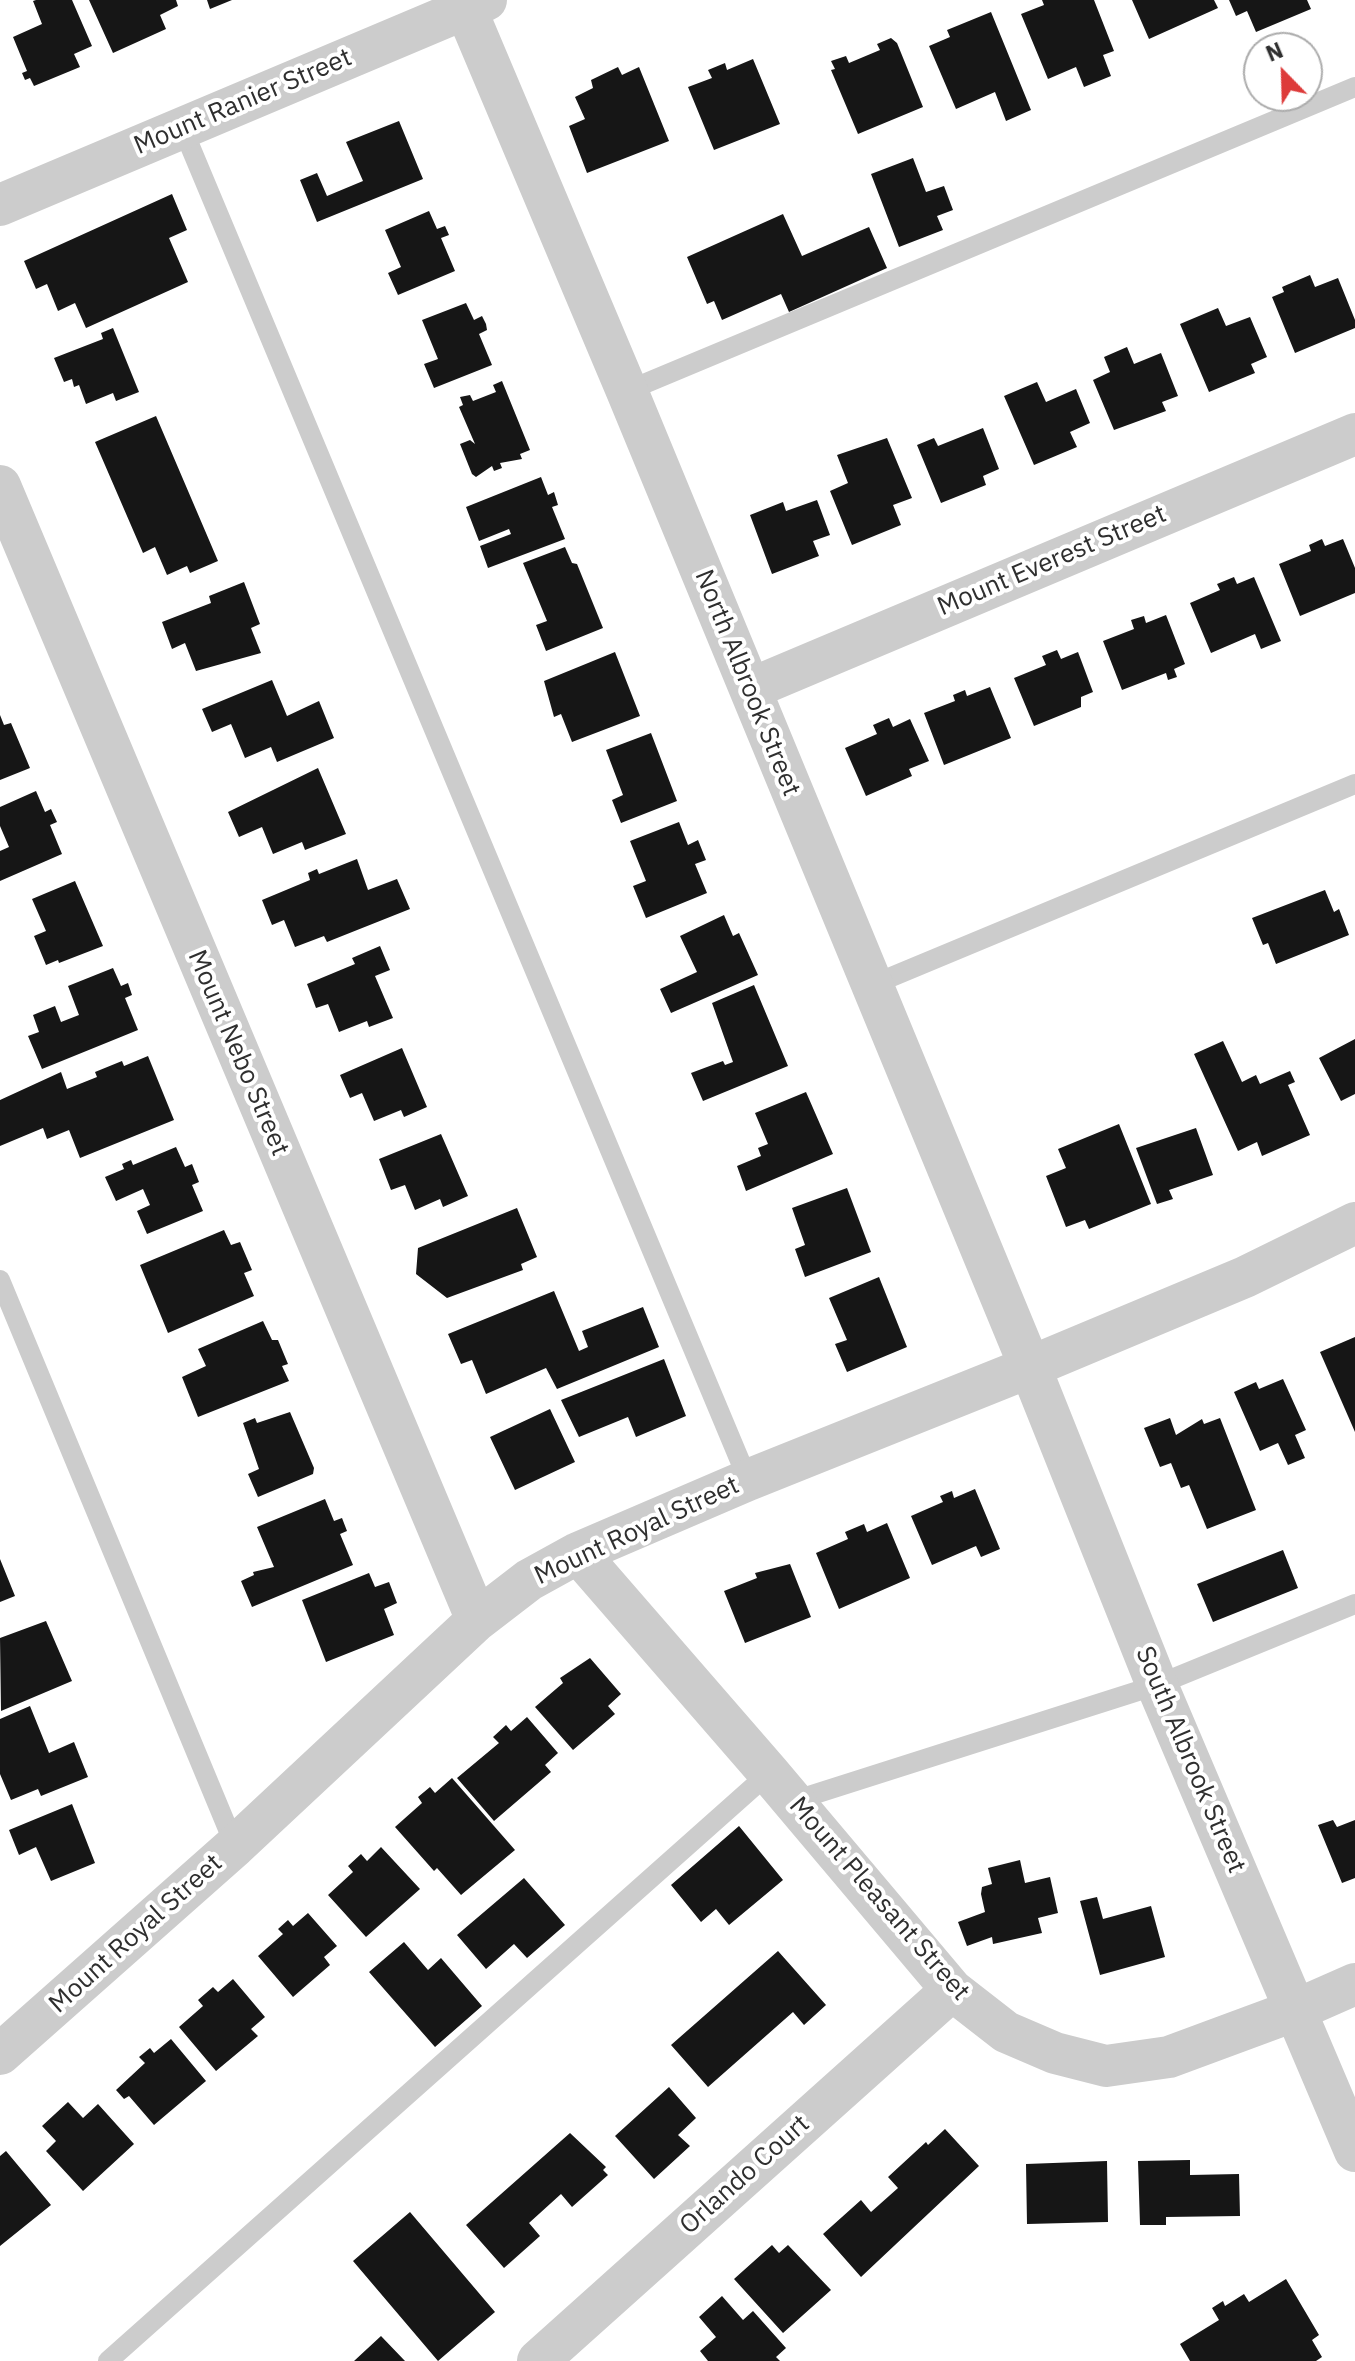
<!DOCTYPE html>
<style>
body{margin:0}
#map{position:relative;width:1355px;height:2361px;overflow:hidden;background:#fff;font-family:"IBM Plex Sans",sans-serif}
canvas{display:block}
.north{position:absolute;left:1243px;top:32px;width:80px;height:80px;box-sizing:border-box;background:#fff;border:2px solid #acacac;border-radius:50%;rotate:337deg;font-size:22px;font-weight:700;line-height:32px;text-align:center;color:#2f2f2f}
.north::after{content:'';display:block;margin:auto;width:28px;height:36px;background:#dd3b3a;clip-path:polygon(50% 0,100% 100%,50% 72%,0 100%)}
</style>
<div id="map">
<canvas width="1355" height="2361"></canvas>
<div class="north">N</div>
</div>
<script>
const ctx = document.querySelector('canvas').getContext('2d');
ctx.lineJoin = 'round';
function paint(path, color) { ctx.fillStyle = color; ctx.fill(path, 'evenodd'); }
function trace(path, color, width, dash) { ctx.strokeStyle = color; ctx.lineWidth = width; ctx.lineCap = dash ? 'butt' : 'round'; ctx.setLineDash(dash || []); ctx.stroke(path); }
function label(font, color, halo, rows, align = 'center') {
  ctx.font = font + ' "IBM Plex Sans",sans-serif'; ctx.lineWidth = 8; ctx.setLineDash([]); ctx.textBaseline = 'middle'; ctx.strokeStyle = halo; ctx.fillStyle = color; for (const [text, x, y, turn = 0] of rows) {
    ctx.save(); ctx.translate(x, y); ctx.rotate((+turn || 0) * Math.PI / 180); ctx.textAlign = isNaN(turn) ? turn : align; if (halo) ctx.strokeText(text, 0, 0); ctx.fillText(text, 0, 0); ctx.restore();
  }
}
paint(new Path2D(`
 M 36,0 L 72,0 L 92,46 L 74,54 L 80,67 L 34,86 L 30,78 L 25,80 L 22,73 L 27,71 L 13,37 L 42,24 L 33,1 Z
 M 89,0 L 176,0 L 178,6 L 160,15 L 166,29 L 113,53 Z
 M 207,0 L 232,0 L 210,9 Z
 M 1042,0 L 1094,0 L 1114,51 L 1103,55 L 1111,76 L 1084,87 L 1076,67 L 1048,79 L 1021,14 L 1044,5 Z
 M 1132,0 L 1214,0 L 1218,8 L 1149,39 Z
 M 1229,0 L 1307,0 L 1311,9 L 1256,32 L 1247,11 L 1236,16 Z
 M 991,12 L 1031,110 L 1006,121 L 995,92 L 956,109 L 929,46 L 950,37 L 947,30 Z
 M 891,38 L 897,43 L 923,107 L 858,134 L 831,70 L 835,69 L 831,61 L 846,56 L 849,63 L 880,50 L 877,44 Z
 M 753,59 L 780,124 L 714,150 L 688,87 L 712,78 L 708,70 L 725,63 L 727,70 Z
 M 618,67 L 622,75 L 639,67 L 669,141 L 587,173 L 569,126 L 585,119 L 575,97 L 593,88 L 591,80 Z
 M 399,121 L 423,179 L 317,222 L 300,180 L 317,173 L 327,196 L 363,181 L 346,142 Z
 M 913,158 L 926,192 L 944,186 L 953,210 L 937,216 L 943,230 L 899,247 L 871,174 Z
 M 172,194 L 187,230 L 169,238 L 188,282 L 86,328 L 75,303 L 58,311 L 47,284 L 36,289 L 24,261 Z
 M 429,211 L 437,229 L 445,226 L 449,235 L 441,238 L 455,271 L 398,295 L 388,273 L 401,267 L 385,230 Z
 M 783,214 L 802,256 L 869,227 L 887,268 L 789,312 L 781,294 L 722,320 L 714,301 L 707,304 L 687,257 Z
 M 1310,275 L 1315,287 L 1338,278 L 1355,320 L 1355,328 L 1295,353 L 1272,297 L 1284,292 L 1282,287 Z
 M 466,303 L 474,320 L 482,316 L 486,324 L 487,330 L 479,334 L 492,365 L 434,388 L 424,364 L 438,359 L 422,320 Z
 M 1218,308 L 1226,326 L 1250,317 L 1267,357 L 1251,364 L 1255,373 L 1209,392 L 1180,324 Z
 M 113,328 L 139,392 L 116,401 L 113,393 L 86,404 L 79,385 L 74,387 L 72,379 L 64,382 L 54,358 L 103,339 L 101,333 Z
 M 1127,347 L 1134,364 L 1161,353 L 1178,396 L 1162,402 L 1166,411 L 1114,430 L 1093,380 L 1110,372 L 1104,357 Z
 M 502,381 L 530,450 L 520,454 L 522,459 L 500,463 L 502,468 L 494,471 L 492,466 L 476,477 L 472,474 L 460,444 L 470,440 L 475,444 L 459,407 L 463,405 L 460,397 L 470,395 L 473,401 L 496,392 L 493,385 Z
 M 1037,382 L 1046,402 L 1076,389 L 1090,423 L 1070,432 L 1077,447 L 1034,465 L 1004,396 Z
 M 156,416 L 218,561 L 190,573 L 187,566 L 167,575 L 155,547 L 143,553 L 95,442 Z
 M 983,428 L 999,469 L 983,476 L 986,485 L 941,503 L 917,445 L 934,438 L 938,446 Z
 M 887,438 L 912,498 L 893,505 L 901,525 L 852,545 L 830,491 L 848,483 L 837,455 Z
 M 541,477 L 548,495 L 554,492 L 558,505 L 552,507 L 565,539 L 488,568 L 480,546 L 511,534 L 509,529 L 479,541 L 466,507 Z
 M 817,500 L 830,535 L 813,541 L 819,556 L 772,574 L 750,515 L 783,502 L 786,511 Z
 M 1322,539 L 1325,546 L 1343,539 L 1355,568 L 1355,593 L 1300,616 L 1279,564 L 1311,551 L 1309,545 Z
 M 565,547 L 572,563 L 577,564 L 603,628 L 546,651 L 536,625 L 547,621 L 523,563 Z
 M 1234,577 L 1237,584 L 1254,577 L 1281,641 L 1261,649 L 1255,634 L 1211,653 L 1190,603 L 1220,590 L 1217,584 Z
 M 244,582 L 260,624 L 251,628 L 261,653 L 196,671 L 185,643 L 172,649 L 162,622 L 211,603 L 209,596 Z
 M 1166,615 L 1185,664 L 1174,669 L 1177,677 L 1168,680 L 1166,673 L 1122,690 L 1103,641 L 1134,629 L 1131,620 L 1144,616 L 1146,623 Z
 M 1057,650 L 1061,659 L 1078,652 L 1093,692 L 1081,697 L 1081,707 L 1034,726 L 1014,678 L 1046,665 L 1042,656 Z
 M 615,652 L 640,716 L 572,742 L 561,714 L 554,717 L 544,681 Z
 M 272,680 L 287,716 L 319,701 L 334,738 L 277,762 L 271,747 L 245,758 L 231,724 L 212,732 L 202,709 Z
 M 990,687 L 1011,738 L 944,765 L 924,713 L 955,701 L 953,695 L 965,690 L 967,696 Z
 M 0,715 L 4,725 L 11,723 L 30,768 L 0,780 Z
 M 889,718 L 893,727 L 910,719 L 929,761 L 909,769 L 912,776 L 866,796 L 845,748 L 877,734 L 873,725 Z
 M 651,733 L 677,801 L 621,823 L 612,800 L 623,795 L 606,750 Z
 M 318,768 L 346,834 L 305,850 L 302,842 L 273,854 L 262,827 L 239,837 L 228,812 Z
 M 36,791 L 45,812 L 51,809 L 57,822 L 50,825 L 62,854 L 0,881 L 0,851 L 9,847 L 0,826 L 0,807 Z
 M 679,822 L 688,845 L 698,840 L 706,860 L 695,864 L 707,893 L 646,918 L 633,886 L 646,881 L 630,841 Z
 M 357,859 L 368,890 L 397,879 L 410,909 L 327,942 L 324,936 L 295,947 L 284,920 L 272,925 L 262,900 L 310,880 L 308,873 L 317,869 L 319,874 Z
 M 75,881 L 103,946 L 59,963 L 58,960 L 46,965 L 34,936 L 46,931 L 32,899 Z
 M 1325,890 L 1334,912 L 1339,909 L 1349,935 L 1276,964 L 1268,943 L 1263,945 L 1252,918 Z
 M 724,915 L 733,936 L 739,933 L 758,975 L 671,1013 L 660,989 L 697,972 L 680,936 Z
 M 380,946 L 390,970 L 375,976 L 393,1018 L 369,1027 L 367,1021 L 339,1032 L 328,1004 L 316,1008 L 307,984 L 355,964 L 352,958 Z
 M 113,968 L 121,986 L 128,983 L 132,995 L 125,998 L 138,1030 L 42,1069 L 28,1036 L 39,1032 L 33,1015 L 55,1006 L 61,1022 L 79,1015 L 68,986 Z
 M 754,985 L 788,1066 L 703,1101 L 691,1073 L 723,1061 L 725,1065 L 733,1062 L 712,1003 Z
 M 1355,1039 L 1355,1094 L 1341,1101 L 1319,1058 Z
 M 1223,1041 L 1242,1082 L 1256,1075 L 1260,1084 L 1290,1071 L 1295,1082 L 1288,1085 L 1310,1135 L 1262,1156 L 1257,1142 L 1238,1151 L 1194,1054 Z
 M 402,1048 L 427,1107 L 404,1117 L 401,1110 L 374,1121 L 362,1093 L 350,1098 L 340,1075 Z
 M 148,1056 L 174,1120 L 80,1158 L 69,1130 L 47,1139 L 43,1128 L 0,1146 L 0,1100 L 61,1072 L 67,1089 L 97,1077 L 95,1072 L 122,1061 L 124,1066 Z
 M 806,1092 L 833,1154 L 746,1191 L 737,1166 L 761,1156 L 758,1148 L 768,1144 L 755,1113 Z
 M 1119,1124 L 1151,1204 L 1089,1229 L 1085,1220 L 1066,1227 L 1046,1176 L 1066,1168 L 1058,1149 Z
 M 1196,1128 L 1213,1175 L 1169,1190 L 1173,1199 L 1157,1204 L 1136,1148 Z
 M 441,1134 L 468,1196 L 443,1207 L 440,1199 L 415,1210 L 405,1185 L 391,1190 L 379,1159 Z
 M 176,1147 L 185,1167 L 192,1164 L 199,1182 L 192,1185 L 203,1211 L 147,1234 L 137,1211 L 150,1205 L 143,1189 L 116,1201 L 105,1177 L 124,1169 L 122,1164 L 131,1160 L 133,1165 Z
 M 847,1188 L 871,1252 L 805,1277 L 795,1249 L 805,1245 L 792,1208 Z
 M 517,1208 L 537,1257 L 521,1264 L 523,1270 L 447,1298 L 416,1274 L 418,1248 Z
 M 224,1230 L 231,1245 L 240,1242 L 252,1270 L 244,1273 L 254,1296 L 168,1333 L 140,1265 Z
 M 879,1277 L 907,1347 L 847,1372 L 835,1344 L 847,1340 L 829,1298 Z
 M 554,1291 L 579,1351 L 588,1347 L 582,1331 L 643,1307 L 659,1347 L 557,1389 L 546,1368 L 486,1394 L 472,1360 L 461,1364 L 448,1334 Z
 M 263,1321 L 272,1340 L 278,1340 L 288,1364 L 282,1366 L 289,1381 L 198,1417 L 182,1377 L 206,1366 L 198,1349 Z
 M 1355,1337 L 1355,1432 L 1320,1352 Z
 M 664,1359 L 686,1416 L 636,1437 L 628,1417 L 579,1437 L 561,1400 Z
 M 1283,1379 L 1306,1430 L 1295,1435 L 1305,1458 L 1288,1465 L 1278,1443 L 1260,1451 L 1234,1392 L 1256,1382 L 1259,1389 Z
 M 550,1409 L 575,1462 L 515,1490 L 490,1437 Z
 M 290,1412 L 314,1468 L 313,1474 L 258,1497 L 248,1474 L 259,1469 L 243,1423 L 255,1418 L 257,1423 Z
 M 1170,1418 L 1176,1435 L 1202,1419 L 1204,1424 L 1220,1418 L 1256,1510 L 1207,1529 L 1189,1485 L 1181,1488 L 1171,1463 L 1160,1467 L 1144,1428 Z
 M 975,1489 L 1000,1549 L 981,1557 L 976,1546 L 932,1565 L 911,1516 L 943,1502 L 940,1496 L 952,1491 L 954,1498 Z
 M 325,1499 L 334,1521 L 342,1518 L 347,1531 L 340,1534 L 353,1565 L 252,1607 L 241,1581 L 254,1575 L 253,1572 L 274,1567 L 257,1527 Z
 M 887,1523 L 910,1578 L 839,1609 L 816,1553 L 848,1539 L 845,1532 L 864,1524 L 867,1532 Z
 M 1283,1550 L 1298,1588 L 1213,1622 L 1197,1584 Z
 M 0,1559 L 15,1596 L 0,1602 Z
 M 790,1564 L 811,1617 L 745,1643 L 724,1591 L 757,1578 L 755,1573 Z
 M 369,1573 L 375,1587 L 389,1582 L 397,1603 L 384,1609 L 394,1635 L 326,1662 L 302,1600 Z
 M 46,1621 L 72,1681 L 1,1711 L 0,1638 Z
 M 590,1658 L 621,1694 L 608,1706 L 615,1714 L 573,1750 L 535,1707 L 563,1683 L 560,1678 Z
 M 30,1706 L 49,1753 L 74,1742 L 88,1777 L 41,1796 L 38,1789 L 11,1800 L 0,1774 L 0,1719 Z
 M 527,1717 L 558,1753 L 545,1765 L 551,1772 L 494,1821 L 457,1778 L 499,1743 L 493,1737 L 506,1725 L 511,1731 Z
 M 452,1778 L 515,1850 L 461,1895 L 437,1868 L 434,1871 L 395,1827 L 422,1803 L 418,1797 L 430,1787 L 435,1793 Z
 M 72,1804 L 95,1863 L 51,1881 L 36,1847 L 19,1855 L 9,1830 Z
 M 1333,1820 L 1337,1827 L 1355,1820 L 1355,1878 L 1342,1883 L 1318,1825 Z
 M 739,1826 L 783,1880 L 729,1925 L 716,1909 L 701,1922 L 671,1885 Z
 M 381,1847 L 420,1889 L 366,1937 L 328,1895 L 353,1872 L 348,1866 L 361,1854 L 367,1861 Z
 M 1020,1860 L 1025,1883 L 1050,1877 L 1058,1913 L 1038,1918 L 1042,1933 L 993,1944 L 992,1937 L 967,1946 L 958,1922 L 985,1912 L 981,1894 L 982,1887 L 992,1884 L 988,1868 Z
 M 524,1878 L 565,1925 L 527,1958 L 514,1944 L 486,1969 L 457,1935 Z
 M 1097,1897 L 1103,1919 L 1151,1906 L 1165,1957 L 1100,1975 L 1080,1901 Z
 M 308,1913 L 337,1946 L 324,1957 L 330,1965 L 293,1997 L 258,1956 L 283,1934 L 278,1929 L 288,1920 L 293,1926 Z
 M 404,1942 L 428,1970 L 441,1958 L 482,2006 L 435,2047 L 369,1972 Z
 M 778,1951 L 826,2005 L 804,2025 L 793,2012 L 708,2087 L 671,2045 Z
 M 233,1979 L 265,2017 L 251,2029 L 258,2036 L 216,2071 L 179,2027 L 203,2006 L 198,2000 L 213,1987 L 218,1992 Z
 M 171,2039 L 206,2081 L 154,2125 L 129,2096 L 124,2099 L 116,2090 L 145,2063 L 139,2057 L 150,2048 L 154,2053 Z
 M 669,2087 L 696,2118 L 678,2135 L 690,2146 L 654,2179 L 615,2136 Z
 M 68,2102 L 83,2118 L 98,2104 L 134,2144 L 83,2191 L 46,2151 L 56,2141 L 42,2126 Z
 M 945,2129 L 979,2166 L 861,2277 L 823,2234 L 861,2200 L 871,2212 L 898,2188 L 888,2177 L 926,2142 L 928,2145 Z
 M 570,2133 L 606,2167 L 603,2170 L 608,2175 L 572,2207 L 561,2194 L 529,2223 L 540,2236 L 504,2268 L 466,2225 Z
 M 6,2151 L 51,2205 L 0,2246 L 0,2156 Z
 M 1190,2160 L 1190,2175 L 1239,2174 L 1240,2216 L 1166,2217 L 1166,2225 L 1140,2225 L 1138,2161 Z
 M 1107,2161 L 1108,2222 L 1027,2224 L 1026,2164 Z
 M 410,2212 L 495,2312 L 438,2361 L 353,2261 Z
 M 772,2245 L 779,2253 L 788,2245 L 831,2290 L 783,2333 L 734,2279 Z
 M 1286,2279 L 1319,2335 L 1312,2340 L 1322,2357 L 1316,2361 L 1190,2361 L 1180,2344 L 1219,2320 L 1212,2308 L 1223,2301 L 1225,2306 L 1244,2294 L 1249,2302 Z
 M 722,2296 L 743,2320 L 753,2311 L 786,2348 L 776,2357 L 780,2361 L 708,2361 L 700,2351 L 716,2337 L 699,2317 Z
 M 381,2336 L 405,2361 L 354,2361 Z`), '#161616');
trace(new Path2D(`
 M 182,127 L 748,1480
 M 627,391 L 1355,87
 M 872,985 L 1355,784
 M 0,1280 L 235,1846
 M 793,1801 L 1157,1685 L 1355,1604
 M 108,2361 L 769,1773`), '#ccc', 20);
trace(new Path2D(`
 M 462,0 L 627,391 L 1030,1367 L 1157,1685 L 1355,2151
 M 0,205 L 486,0
 M 0,486 L 477,1620
 M 750,689 L 1355,434
 M 578,1553 L 769,1773 L 952,1990 L 1006,2032 L 1055,2053 L 1106,2066 L 1169,2057 L 1296,2010 L 1355,1984
 M 0,2054 L 235,1846 L 477,1620 L 529,1580 L 578,1553 L 748,1480 L 1030,1367 L 1245,1277 L 1355,1223
 M 538,2361 L 952,1990`), '#ccc', 42);
label('26px', '#2f2f2f', '#fff', [
 ["Mount Ranier Street",243,102,-23],
 ["Mount Everest Street",1052,561,-23],
 ["North Albrook Street",747,683,68],
 ["Mount Nebo Street",238,1053,67],
 ["Mount Royal Street",637,1531,-25],
 ["South Albrook Street",1190,1760,67],
 ["Mount Pleasant Street",879,1899,49],
 ["Mount Royal Street",136,1934,-42],
 ["Orlando Court",745,2175,-42]
]);
</script>
